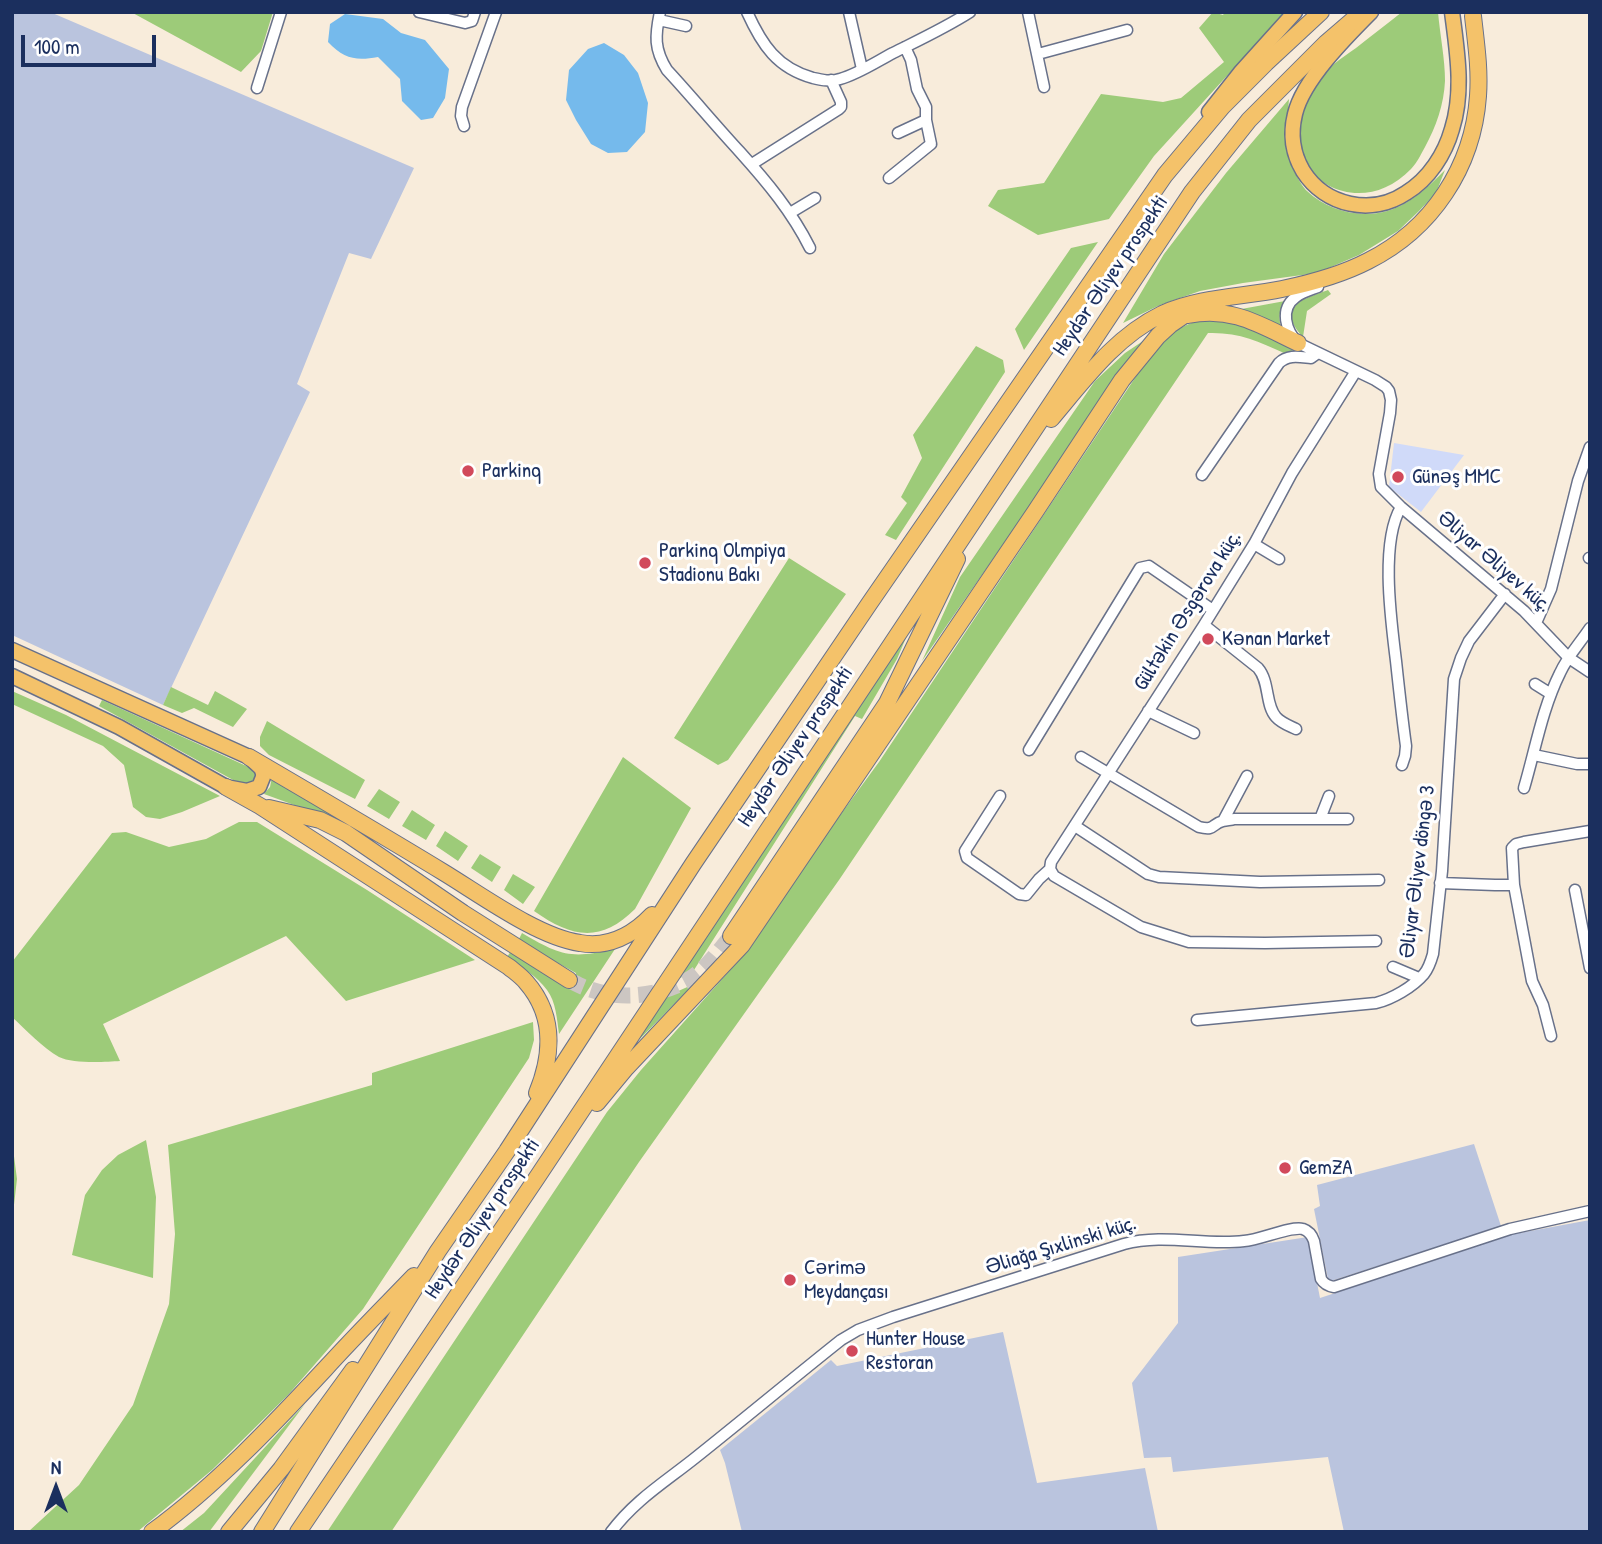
<!DOCTYPE html>
<meta charset="utf-8">
<style>
body{margin:0}
#map{position:relative;width:1602px;height:1544px;overflow:hidden;background:#f8ecdb;font-family:"Patrick Hand",sans-serif}
canvas{display:block}
.frame{position:absolute;inset:0;border:14px solid #1b2f5e;pointer-events:none}
.north{position:absolute;left:21px;top:1453px;width:70px;height:70px;-webkit-text-stroke:5px #fff;paint-order:stroke;rotate:0deg;font-size:19px;font-weight:700;line-height:28px;text-align:center;color:#1b2f5e}
.north::after{content:'';display:block;margin:auto;width:24px;height:32px;background:#1b2f5e;clip-path:polygon(50% 0,100% 100%,50% 72%,0 100%)}
.scale{position:absolute;left:21px;top:35px;width:135px;height:32px;box-sizing:border-box;border:4px solid #1b2f5e;border-top:0;padding-left:9px;font-size:21px;line-height:24px;white-space:nowrap;color:#1b2f5e;-webkit-text-stroke:5px #fff;paint-order:stroke}
</style>
<div id="map">
<canvas width="1602" height="1544"></canvas>
<div class="frame"></div>
<div class="north">N</div>
<div class="scale">100 m</div>
</div>
<script>
const ctx = document.querySelector('canvas').getContext('2d');
ctx.lineJoin = 'round';
function paint(path, color) { ctx.fillStyle = color; ctx.fill(path, 'evenodd'); }
function trace(path, color, width, dash) { ctx.strokeStyle = color; ctx.lineWidth = width; ctx.lineCap = dash ? 'butt' : 'round'; ctx.setLineDash(dash || []); ctx.stroke(path); }
function label(font, color, halo, rows, align = 'center') {
  ctx.font = font + ' "Patrick Hand",sans-serif'; ctx.lineWidth = 6; ctx.setLineDash([]); ctx.textBaseline = 'middle'; ctx.strokeStyle = halo; ctx.fillStyle = color; for (const [text, x, y, turn = 0] of rows) {
    ctx.save(); ctx.translate(x, y); ctx.rotate((+turn || 0) * Math.PI / 180); ctx.textAlign = isNaN(turn) ? turn : align; if (halo) ctx.strokeText(text, 0, 0); ctx.fillText(text, 0, 0); ctx.restore();
  }
}
paint(new Path2D(`
 M 1394,443 L 1464,455 L 1421,512 L 1389,487 Z`), '#d0daf9');
paint(new Path2D(`
 M 12,12 L 50,12 L 414,168 L 371,259 L 349,253 L 297,384 L 310,392 L 163,705 L 12,635 Z
 M 1474,1144 L 1501,1226 L 1331,1281 L 1328,1279 L 1314,1209 L 1320,1206 L 1317,1185 Z
 M 1590,1220 L 1590,1532 L 1344,1532 L 1328,1457 L 1173,1472 L 1171,1457 L 1144,1458 L 1132,1383 L 1178,1323 L 1178,1257 L 1308,1237 L 1320,1298 L 1514,1234 Z
 M 1003,1332 L 1037,1483 L 1145,1468 L 1158,1532 L 742,1532 L 725,1463 L 720,1450 L 831,1360 L 837,1366 Z`), '#bac4de');
paint(new Path2D(`
 M 131,12 L 273,12 L 261,51 L 241,72 Z
 M 1213,12 L 1223,15 L 1225,12 L 1285,12 L 1154,156 L 1109,219 L 1038,235 L 988,206 L 998,190 L 1044,183 L 1101,94 L 1163,102 L 1181,98 L 1224,62 L 1199,28 Z
 M 1402,12 L 1438,12 C 1440,35 1445,59 1445,81 C 1444,104 1436,127 1425,147 C 1421,154 1417,163 1411,169 C 1356,227 1268,171 1309,98 C 1316,87 1325,73 1334,64 C 1341,58 1349,53 1356,48 C 1371,36 1387,24 1402,12 Z
 M 1289,99 C 1288,114 1284,137 1288,153 C 1290,164 1299,183 1307,191 C 1329,212 1365,220 1393,209 C 1414,201 1429,186 1445,170 L 1436,193 L 1419,211 L 1398,231 L 1359,255 L 1317,273 L 1243,283 L 1200,291 L 1160,305 L 1123,323 L 1164,254 L 1226,173 Z
 M 1098,242 L 1024,350 L 1015,329 L 1071,248 Z
 M 1328,290 L 1331,294 L 1307,311 L 1303,337 C 1275,306 1301,300 1328,290 Z
 M 1285,301 C 1279,309 1278,320 1282,330 L 1236,310 Z
 M 1216,320 L 1241,324 L 1298,349 L 1284,353 C 1258,341 1238,332 1208,333 L 839,880 L 639,1162 L 391,1532 L 327,1532 L 607,1112 L 641,1070 L 749,949 L 827,833 L 879,762 L 1147,360 C 1160,343 1177,326 1198,321 C 1204,320 1211,320 1216,320 Z
 M 1146,339 L 922,661 L 960,577 L 1095,381 L 1125,353 Z
 M 976,346 L 1003,360 L 1005,372 L 896,540 L 885,535 L 907,503 L 901,497 L 922,458 L 913,435 Z
 M 789,558 L 846,594 L 728,760 L 718,765 L 674,738 Z
 M 919,607 L 897,659 L 862,719 L 855,716 L 694,970 L 675,981 Z
 M 171,687 L 208,705 L 215,691 L 247,709 L 233,727 L 194,708 L 182,713 L 163,705 Z
 M 12,691 L 66,715 L 220,796 L 182,812 L 160,819 L 146,817 L 133,807 L 124,765 L 103,746 L 12,704 Z
 M 102,700 L 255,770 L 258,775 L 255,784 L 244,786 L 99,706 Z
 M 267,721 L 365,780 L 355,799 L 269,755 L 260,746 L 260,737 Z
 M 623,757 L 691,808 L 635,909 C 600,944 571,937 534,911 Z
 M 272,777 L 340,816 L 338,821 L 264,794 L 270,787 Z
 M 379,789 L 400,802 L 389,819 L 367,806 Z
 M 412,810 L 435,825 L 426,840 L 402,826 Z
 M 239,822 L 257,822 L 367,890 L 475,960 L 346,1001 L 286,936 L 103,1024 L 120,1061 C 105,1062 73,1064 59,1057 C 43,1048 26,1030 12,1017 L 12,962 L 112,833 L 126,832 L 169,847 L 206,839 Z
 M 445,831 L 468,846 L 458,861 L 436,846 Z
 M 480,854 L 501,867 L 492,882 L 471,868 Z
 M 513,874 L 535,887 L 523,904 L 504,890 Z
 M 522,933 C 561,956 571,959 615,949 L 559,1034 C 557,1019 556,1002 547,990 C 537,976 520,966 507,957 L 511,951 L 539,971 L 572,989 L 576,973 L 518,941 Z
 M 694,984 L 629,1050 L 665,997 Z
 M 533,1022 L 534,1040 L 529,1058 L 363,1309 L 288,1395 L 212,1470 L 137,1532 L 28,1532 L 79,1485 L 133,1405 L 169,1304 L 175,1234 L 168,1145 L 372,1085 L 372,1073 Z
 M 146,1140 L 156,1197 L 153,1278 L 72,1255 L 85,1195 L 102,1170 L 118,1155 Z
 M 12,1141 L 17,1179 L 12,1222 Z
 M 305,1404 L 209,1532 L 180,1532 L 204,1513 Z`), '#9dcb79');
paint(new Path2D(`
 M 345,14 L 383,19 L 401,33 L 425,40 L 449,69 L 445,98 L 433,118 L 421,120 L 402,101 L 400,79 L 378,57 C 356,61 344,59 328,42 L 330,24 Z
 M 604,43 L 624,55 L 638,73 L 648,103 L 645,132 L 627,152 L 608,153 L 591,144 L 576,120 L 566,100 L 569,70 L 588,49 Z`), '#75baec');
trace(new Path2D(`
 M 569,980 C 575,983 582,987 589,989 C 622,1001 665,996 694,976 C 708,966 720,950 731,936`), '#ccc6c2', 16, [16, 8]);
const minor = new Path2D(`
 M 419,12 L 465,23 L 472,21 L 475,12
 M 660,12 C 655,36 654,49 667,70 C 692,97 715,125 740,152 C 767,182 792,212 810,248
 M 747,12 C 762,45 777,68 813,78 C 822,80 831,82 840,79 C 858,74 876,62 893,53 C 919,40 945,28 970,12
 M 849,12 L 862,69
 M 1028,12 L 1044,87
 M 659,20 L 686,26
 M 1038,54 L 1127,30
 M 257,88 L 281,12
 M 464,126 L 461,116 L 462,107 L 496,12
 M 898,133 L 926,120
 M 752,164 L 839,109 L 841,107 L 841,102 L 831,80
 M 889,178 L 931,144 L 926,120 L 926,107 L 917,89 L 911,60 L 905,47
 M 790,213 L 815,198
 M 1318,287 C 1310,290 1302,292 1296,297 C 1279,309 1286,331 1298,343 L 1375,380 L 1386,387 L 1389,391 L 1391,400 L 1390,413 L 1379,474 L 1381,487 L 1401,507 L 1524,611 L 1569,658 L 1590,672
 M 1202,475 L 1279,363 C 1288,354 1300,357 1311,358 L 1318,353
 M 1401,507 C 1380,542 1391,620 1396,661 C 1399,689 1402,717 1406,746 L 1405,756 L 1402,765
 M 1254,544 L 1279,559
 M 1589,558 L 1590,558
 M 1536,623 L 1551,589 L 1578,481 L 1590,447
 M 1204,625 L 1258,668 C 1270,682 1265,705 1276,717 C 1281,723 1290,726 1296,729
 M 1535,684 L 1551,694
 M 1148,711 L 1194,733
 M 1029,750 L 1140,568 L 1149,566 L 1213,610
 M 1534,755 L 1577,764 L 1590,764
 M 1081,757 L 1199,827 C 1216,831 1211,824 1223,821 C 1227,820 1231,820 1234,819 L 1348,819
 M 1524,788 C 1535,751 1542,709 1560,673 C 1567,657 1580,643 1590,628
 M 1000,796 L 965,851 L 967,858 L 1019,894 L 1026,895 L 1039,879 L 1050,869 L 1051,862 L 1204,625 L 1254,544 L 1292,473 L 1356,371
 M 1320,819 L 1329,796
 M 1223,821 L 1247,776
 M 1075,826 L 1148,874 L 1159,877 L 1260,882 L 1379,880
 M 1050,869 L 1054,876 L 1141,927 L 1189,942 L 1265,943 L 1376,941
 M 1440,883 L 1495,885 L 1514,885
 M 1575,890 L 1590,968
 M 1393,967 L 1419,978
 M 1197,1020 L 1376,1003 C 1392,999 1413,987 1424,974 C 1429,968 1431,961 1433,954 L 1442,871 L 1454,679 L 1461,658 L 1469,641 L 1505,594
 M 1551,1036 L 1543,1005 L 1532,981 L 1514,885 L 1512,848 L 1516,844 L 1524,842 L 1590,831
 M 611,1532 C 635,1500 665,1482 695,1458 C 744,1419 792,1379 841,1340 L 858,1330 L 893,1317 L 1124,1244 C 1164,1233 1204,1246 1244,1241 C 1260,1240 1290,1226 1303,1229 C 1309,1231 1312,1235 1314,1241 L 1321,1279 C 1324,1284 1328,1286 1334,1287 L 1510,1229 L 1590,1211`);
const major = new Path2D(`
 M 1371,12 C 1346,37 1303,80 1295,114 C 1290,134 1293,154 1303,171 C 1325,206 1372,216 1406,193 C 1429,179 1445,154 1452,129 C 1464,91 1457,51 1452,12
 M 1209,112 L 1240,73 L 1295,12
 M 12,650 L 249,757 L 261,768 L 263,773 L 263,777 L 259,787 L 247,791 L 226,787 L 119,727 L 12,676`);
const highway = new Path2D(`
 M 1188,315 C 1232,306 1260,325 1298,343
 M 1051,419 C 1084,380 1115,337 1162,314 C 1199,297 1243,297 1282,289 C 1311,283 1341,275 1368,261 C 1432,229 1473,167 1478,96 C 1480,69 1476,43 1473,16
 M 249,757 C 314,795 379,833 443,872 C 481,895 538,937 580,943 C 608,948 633,935 652,915
 M 226,787 L 260,806 L 509,967 C 515,972 521,976 526,982 C 555,1015 553,1054 537,1093
 M 269,808 L 320,820 L 346,833 L 463,913 L 569,980
 M 731,936 L 887,703 L 957,559
 M 597,1103 L 626,1068 L 742,945 L 1035,512 L 1122,380 L 1158,336 L 1170,325 L 1192,310
 M 152,1532 C 216,1485 271,1427 325,1369 C 354,1337 384,1307 414,1276
 M 229,1532 L 281,1469 L 353,1370
 M 262,1532 L 438,1251 L 507,1151 L 693,864 L 869,604 L 1165,175 L 1222,107 L 1266,63 L 1321,12
 M 298,1532 L 536,1179 L 1192,192 L 1249,120 L 1326,43 L 1362,12`);
trace(minor, '#68718a', 13);
trace(major, '#68718a', 17);
trace(highway, '#68718a', 18);
trace(minor, '#fff', 10);
trace(major, '#f4c26a', 14);
trace(highway, '#f4c26a', 16);
for (const [x, y, r, color] of [
 [468,471,7,"#d1495b"],
 [1398,477,7,"#d1495b"],
 [645,563,7,"#d1495b"],
 [1208,639,7,"#d1495b"],
 [1285,1168,7,"#d1495b"],
 [790,1280,7,"#d1495b"],
 [852,1351,7,"#d1495b"]
]) { const dot = new Path2D(); dot.arc(x, y, r, 0, 2 * Math.PI); ctx.fillStyle = color; ctx.fill(dot); trace(dot, '#fff', 2.5); }
label('21px', '#1b2f5e', '#fff', [
 ["Heydər Əliyev prospekti",1111,276,-56],
 ["Əliyar Əliyev küç.",1494,562,41],
 ["Gültəkin Əsgərova küç.",1188,611,-58],
 ["Heydər Əliyev prospekti",796,747,-56],
 ["Əliyar Əliyev döngə 3",1418,872,-83],
 ["Heydər Əliyev prospekti",483,1219,-56],
 ["Əliağa Şıxlinski küç.",1061,1246,-17]
]);
label('21px', '#1b2f5e', '#fff', [
 ["Parkinq",482,471],
 ["Günəş MMC",1412,477],
 ["Parkinq Olmpiya",659,551],
 ["Stadionu Bakı",659,575],
 ["Kənan Market",1222,639],
 ["GemZA",1299,1168],
 ["Cərimə",804,1268],
 ["Meydançası",804,1292],
 ["Hunter House",866,1339],
 ["Restoran",866,1363]
], 'left');
</script>
